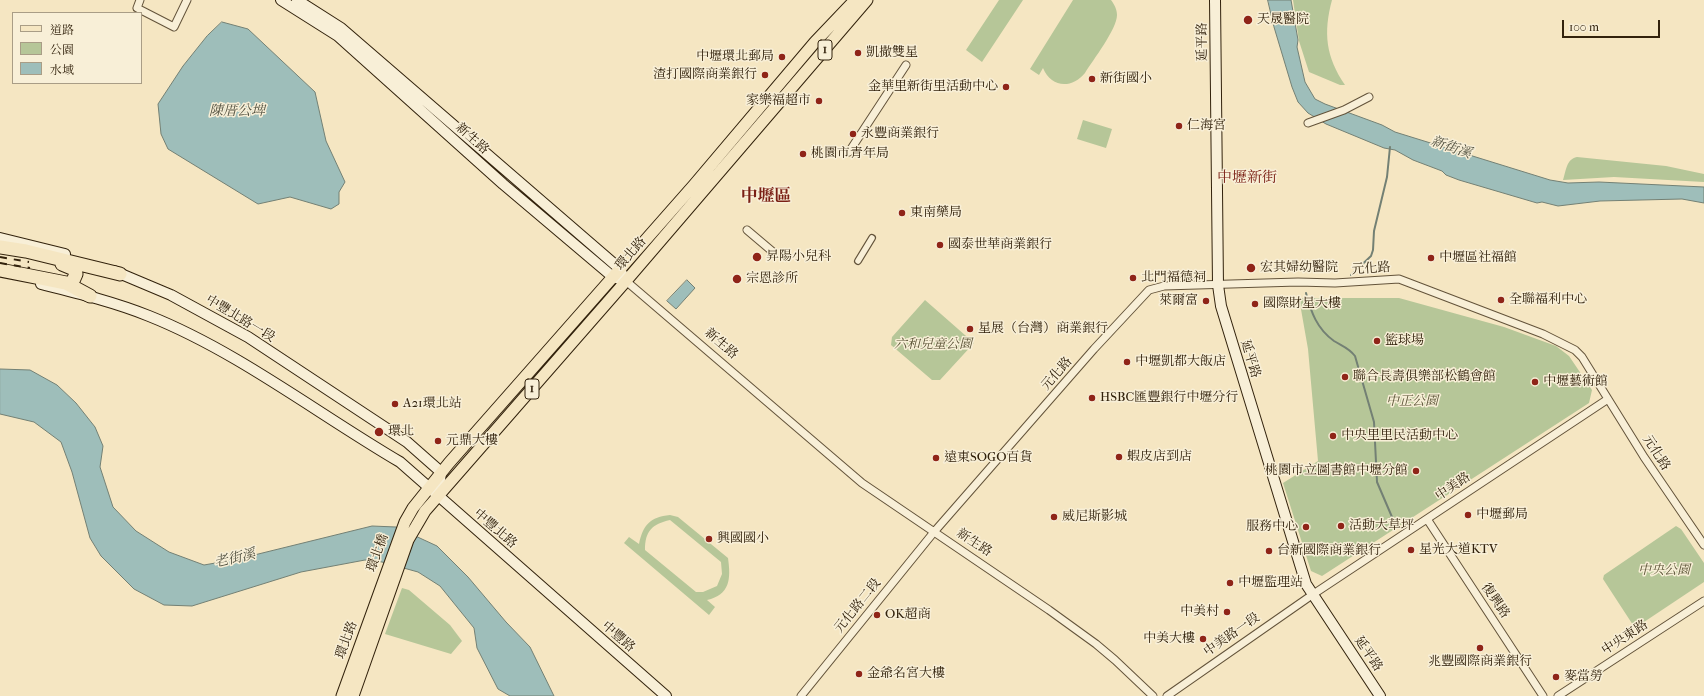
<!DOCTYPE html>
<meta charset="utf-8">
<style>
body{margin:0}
#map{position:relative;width:1704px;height:696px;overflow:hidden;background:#f5e6c2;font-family:"IM FELL French Canon","Noto Serif TC",serif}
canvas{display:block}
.legend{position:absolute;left:12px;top:12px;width:130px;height:72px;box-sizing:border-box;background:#f8efd7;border:1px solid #a99d86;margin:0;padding:5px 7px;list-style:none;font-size:12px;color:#32220c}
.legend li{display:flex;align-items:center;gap:8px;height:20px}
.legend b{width:20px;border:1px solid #a99d86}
.scale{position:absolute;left:1562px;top:20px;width:98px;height:18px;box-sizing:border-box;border:2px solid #32220c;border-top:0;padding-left:5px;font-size:12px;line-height:14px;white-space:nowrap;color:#32220c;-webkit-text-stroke:3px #f8efd7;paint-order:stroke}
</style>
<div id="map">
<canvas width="1704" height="696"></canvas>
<ul class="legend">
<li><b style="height:5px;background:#f5e6c2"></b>道路</li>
<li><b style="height:11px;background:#b6c698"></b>公園</li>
<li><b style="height:11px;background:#9ebeba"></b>水域</li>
</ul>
<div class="scale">100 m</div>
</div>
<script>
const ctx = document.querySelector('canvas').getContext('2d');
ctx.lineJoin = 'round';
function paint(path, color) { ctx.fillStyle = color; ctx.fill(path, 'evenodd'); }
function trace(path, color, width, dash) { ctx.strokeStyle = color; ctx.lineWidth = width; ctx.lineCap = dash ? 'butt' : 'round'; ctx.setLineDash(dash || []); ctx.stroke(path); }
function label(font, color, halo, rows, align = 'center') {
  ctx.font = font + ' "IM FELL French Canon","Noto Serif TC",serif'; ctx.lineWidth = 3; ctx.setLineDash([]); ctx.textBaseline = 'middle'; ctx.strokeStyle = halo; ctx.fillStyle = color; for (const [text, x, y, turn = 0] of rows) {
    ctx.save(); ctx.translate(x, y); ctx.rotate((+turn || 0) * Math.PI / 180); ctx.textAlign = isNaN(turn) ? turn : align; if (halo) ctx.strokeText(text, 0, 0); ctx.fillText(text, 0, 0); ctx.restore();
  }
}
paint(new Path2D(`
 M 999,0 L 1023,0 L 982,62 L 966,50 Z
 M 1073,0 L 1111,0 C 1114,4 1117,9 1117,15 C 1117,29 1093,60 1085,73 C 1072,89 1051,88 1043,68 L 1039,75 L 1030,69 Z
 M 1293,0 L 1332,0 C 1323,33 1326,57 1345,85 L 1340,85 L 1309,72 L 1299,41 Z
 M 1083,120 L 1112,129 L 1106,148 L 1077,139 Z
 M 1577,157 L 1666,166 L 1704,174 L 1704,182 L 1614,177 L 1563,180 C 1566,172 1566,159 1577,157 Z
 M 1299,298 L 1399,298 L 1504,327 L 1556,346 L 1569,356 L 1592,390 L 1589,403 L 1322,576 L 1311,571 L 1283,483 L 1318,461 L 1308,349 Z
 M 925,300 L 974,343 L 940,380 L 932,380 L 891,345 L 892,337 Z
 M 670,515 L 678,517 L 728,558 C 731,579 730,595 707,600 L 715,607 L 709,615 L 624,543 L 629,537 L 639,544 C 643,525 650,517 670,515 ZM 670,520 L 721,562 L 722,574 L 717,586 L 703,592 L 696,592 L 645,550 C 645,531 652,524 670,520 Z
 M 1676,526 L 1681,529 L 1704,563 L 1704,582 L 1638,626 L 1633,625 L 1603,579 L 1604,575 Z
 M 402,588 L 409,590 L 450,625 L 462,641 L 451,654 L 385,634 Z`), '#b6c698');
const water = new Path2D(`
 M 1268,0 L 1291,0 L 1298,40 L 1297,47 L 1305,82 L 1315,99 L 1325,104 L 1382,125 L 1395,132 L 1550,180 L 1568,183 L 1599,182 L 1704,187 L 1704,203 L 1682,199 L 1600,201 L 1558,206 L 1542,202 L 1537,203 L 1459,180 L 1446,175 L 1442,171 L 1413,160 L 1395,150 L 1384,148 L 1326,124 L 1308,113 L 1298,102 L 1292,87 L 1274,27 Z
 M 222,22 L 248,29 L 315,92 L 326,141 L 345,182 L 339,192 L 339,204 L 331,209 L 290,197 L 258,204 L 168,149 L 161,134 L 158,104 L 183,66 L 207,36 Z
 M 687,280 L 695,288 L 676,309 L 667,301 Z
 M 0,369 L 30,370 L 57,385 L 76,403 L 95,427 L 103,446 L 100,467 L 113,507 L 136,531 L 169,552 L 204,565 L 238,559 L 372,526 L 396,527 L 437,546 L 468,577 L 506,622 L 530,647 L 554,696 L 510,696 L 498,689 L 477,648 L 474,628 L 440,586 L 418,572 L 382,562 L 365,560 L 301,572 L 192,606 L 164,605 L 134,589 L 101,556 L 90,538 L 72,472 L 61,442 L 34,422 L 0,414 Z`);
paint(water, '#9ebeba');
trace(water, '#738074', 1);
trace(new Path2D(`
 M 1351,275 L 1371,256 L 1373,250 L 1374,231 L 1387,177 L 1390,147
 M 1306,293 C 1311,312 1317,329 1334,341 C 1342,346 1349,348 1355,356 L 1374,422 L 1377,482 L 1395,524`), '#738074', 2);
const pedestrian = new Path2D(`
 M 858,261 L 872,238`);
const minor = new Path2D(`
 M 140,0 L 137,8 L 174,27 L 187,0
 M 1308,123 L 1344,110 L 1369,97
 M 849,152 L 906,65
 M 747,230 L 773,252
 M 626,281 L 862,483 L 1049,610 L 1096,644 L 1115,660 L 1153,696
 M 1427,519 L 1543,696
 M 801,696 L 934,532 L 1094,349 L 1149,290 L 1164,286 L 1298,282 L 1335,283 L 1399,279 L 1543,334 L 1575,350 L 1582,357 L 1644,457 L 1704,545
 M 1167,696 L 1312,595 L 1608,399
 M 1558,696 L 1704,601`);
const secondary = new Path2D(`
 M 281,0 L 338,36 L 503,184 L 613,277 L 626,281
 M 297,0 L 341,28 L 620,269 L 623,276
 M 1215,0 L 1218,285 L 1221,306 L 1306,584 L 1380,696
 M 0,238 L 65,254
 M 114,271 L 171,295 L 248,337 L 407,442 L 441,472 L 438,496
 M 41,284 C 77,293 114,302 149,316 C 237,351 318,414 400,462 L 666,696`);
const primary = new Path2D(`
 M 342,696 L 405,522 L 413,508 L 449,463 L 694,185 L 815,42 L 855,0
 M 353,696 L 408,540 L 425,511 L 626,281 L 867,0`);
const motorway = new Path2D(`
 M 0,247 L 26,251 L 120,274
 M 62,264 L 74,269 L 76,274 L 72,283 L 66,283
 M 0,270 L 66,283 L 90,296`);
trace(pedestrian, '#63533a', 8);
trace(minor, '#63533a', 9);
trace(secondary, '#32220c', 12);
trace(primary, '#32220c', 13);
trace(motorway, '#32220c', 15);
trace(pedestrian, '#f8efd7', 5.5);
trace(minor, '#f8efd7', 7);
trace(secondary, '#f8efd7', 10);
trace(primary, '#f5e6c2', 11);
trace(motorway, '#f5e6c2', 13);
trace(new Path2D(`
 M 0,257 L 29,262
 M 0,263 L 30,268`), '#32220c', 2, [7, 7]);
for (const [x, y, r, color] of [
 [1248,20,5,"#8f2418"],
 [858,53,4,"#8f2418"],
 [782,57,4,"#8f2418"],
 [765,75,4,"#8f2418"],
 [1092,79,4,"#8f2418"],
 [1006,87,4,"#8f2418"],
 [819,101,4,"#8f2418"],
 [1179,126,4,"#8f2418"],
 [853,134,4,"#8f2418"],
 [803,154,4,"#8f2418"],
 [902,213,4,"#8f2418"],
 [940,245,4,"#8f2418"],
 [757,257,5,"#8f2418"],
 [1431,258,4,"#8f2418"],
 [1251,268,5,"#8f2418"],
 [1133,278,4,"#8f2418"],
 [737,279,5,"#8f2418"],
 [1501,300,4,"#8f2418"],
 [1206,301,4,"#8f2418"],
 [1255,304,4,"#8f2418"],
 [970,329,4,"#8f2418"],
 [1377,341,4,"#8f2418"],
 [1127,362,4,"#8f2418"],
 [1345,377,4,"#8f2418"],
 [1535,382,4,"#8f2418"],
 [1092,398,4,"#8f2418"],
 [395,404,4,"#8f2418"],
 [379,432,5,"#8f2418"],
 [1333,436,4,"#8f2418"],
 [438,441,4,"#8f2418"],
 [1119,457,4,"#8f2418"],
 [936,458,4,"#8f2418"],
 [1416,471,4,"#8f2418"],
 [1468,515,4,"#8f2418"],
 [1054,517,4,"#8f2418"],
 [1341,526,4,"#8f2418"],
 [1306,527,4,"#8f2418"],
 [709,539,4,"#8f2418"],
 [1411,550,4,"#8f2418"],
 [1269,551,4,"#8f2418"],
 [1230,583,4,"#8f2418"],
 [1227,612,4,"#8f2418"],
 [877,615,4,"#8f2418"],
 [1203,639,4,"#8f2418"],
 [1480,648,4,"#8f2418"],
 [859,674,4,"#8f2418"],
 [1556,677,4,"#8f2418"]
]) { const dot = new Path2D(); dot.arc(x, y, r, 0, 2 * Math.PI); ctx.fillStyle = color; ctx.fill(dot); trace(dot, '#f8efd7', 1.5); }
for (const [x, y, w] of [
 [825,50,14],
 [532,389,14]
]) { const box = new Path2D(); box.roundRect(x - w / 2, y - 10, w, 20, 3); ctx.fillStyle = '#f8efd7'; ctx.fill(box); trace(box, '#32220c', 1); }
label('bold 12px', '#32220c', null, [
 ["1",825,50],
 ["1",532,389]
]);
label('13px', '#32220c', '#f8efd7', [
 ["天晟醫院",1257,20],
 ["凱撒雙星",866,53],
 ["中壢環北郵局",774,57,"right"],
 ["渣打國際商業銀行",757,75,"right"],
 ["新街國小",1100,79],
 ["金華里新街里活動中心",998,87,"right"],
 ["家樂福超市",811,101,"right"],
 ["仁海宮",1187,126],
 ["永豐商業銀行",861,134],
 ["桃園市青年局",811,154],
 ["東南藥局",910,213],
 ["國泰世華商業銀行",948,245],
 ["昇陽小兒科",766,257],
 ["中壢區社福館",1439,258],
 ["宏其婦幼醫院",1260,268],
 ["北門福德祠",1141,278],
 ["宗恩診所",746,279],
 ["全聯福利中心",1509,300],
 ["萊爾富",1198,301,"right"],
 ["國際財星大樓",1263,304],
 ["星展（台灣）商業銀行",978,329],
 ["籃球場",1385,341],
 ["中壢凱都大飯店",1135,362],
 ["聯合長壽俱樂部松鶴會館",1353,377],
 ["中壢藝術館",1543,382],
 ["HSBC匯豐銀行中壢分行",1100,398],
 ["A21環北站",403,404],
 ["環北",388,432],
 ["中央里里民活動中心",1341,436],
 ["元鼎大樓",446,441],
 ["蝦皮店到店",1127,457],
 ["遠東SOGO百貨",944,458],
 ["桃園市立圖書館中壢分館",1408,471,"right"],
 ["中壢郵局",1476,515],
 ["威尼斯影城",1062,517],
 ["活動大草坪",1349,526],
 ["服務中心",1298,527,"right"],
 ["興國國小",717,539],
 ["星光大道KTV",1419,550],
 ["台新國際商業銀行",1277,551],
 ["中壢監理站",1238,583],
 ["中美村",1219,612,"right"],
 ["OK超商",885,615],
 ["中美大樓",1195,639,"right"],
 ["兆豐國際商業銀行",1480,662,"center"],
 ["金爺名宮大樓",867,674],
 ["麥當勞",1564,677]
], 'left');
label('13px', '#32220c', '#f8efd7', [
 ["延平路",1203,42,-90],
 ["新生路",472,139,42],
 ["環北路",631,254,-49],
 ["元化路",1371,269,-4],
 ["中豐北路一段",240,319,31],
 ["新生路",721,344,41],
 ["延平路",1250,359,73],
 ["元化路",1057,374,-49],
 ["元化路",1656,453,57],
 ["中美路",1453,487,-34],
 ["中豐北路",495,529,41],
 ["新生路",974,543,33],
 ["環北橋",378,553,-70],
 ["復興路",1495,601,55],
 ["元化路二段",858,606,-51],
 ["中美路一段",1232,635,-35],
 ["中豐路",618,637,41],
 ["中央東路",1625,638,-33],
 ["環北路",347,640,-70],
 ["延平路",1368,654,56]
]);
label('italic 13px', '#5a5336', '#f8efd7', [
 ["六和兒童公園",933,345],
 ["中正公園",1412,402],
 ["中央公園",1664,571]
]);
label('italic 14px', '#525140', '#f8efd7', [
 ["陳厝公埤",237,112],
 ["新街溪",1451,148,19],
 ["老街溪",235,559,-13]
]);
label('15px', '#7a1f14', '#f8efd7', [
 ["中壢新街",1247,178]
]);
label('bold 17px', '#7a1f14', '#f8efd7', [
 ["中壢區",766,197]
]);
</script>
